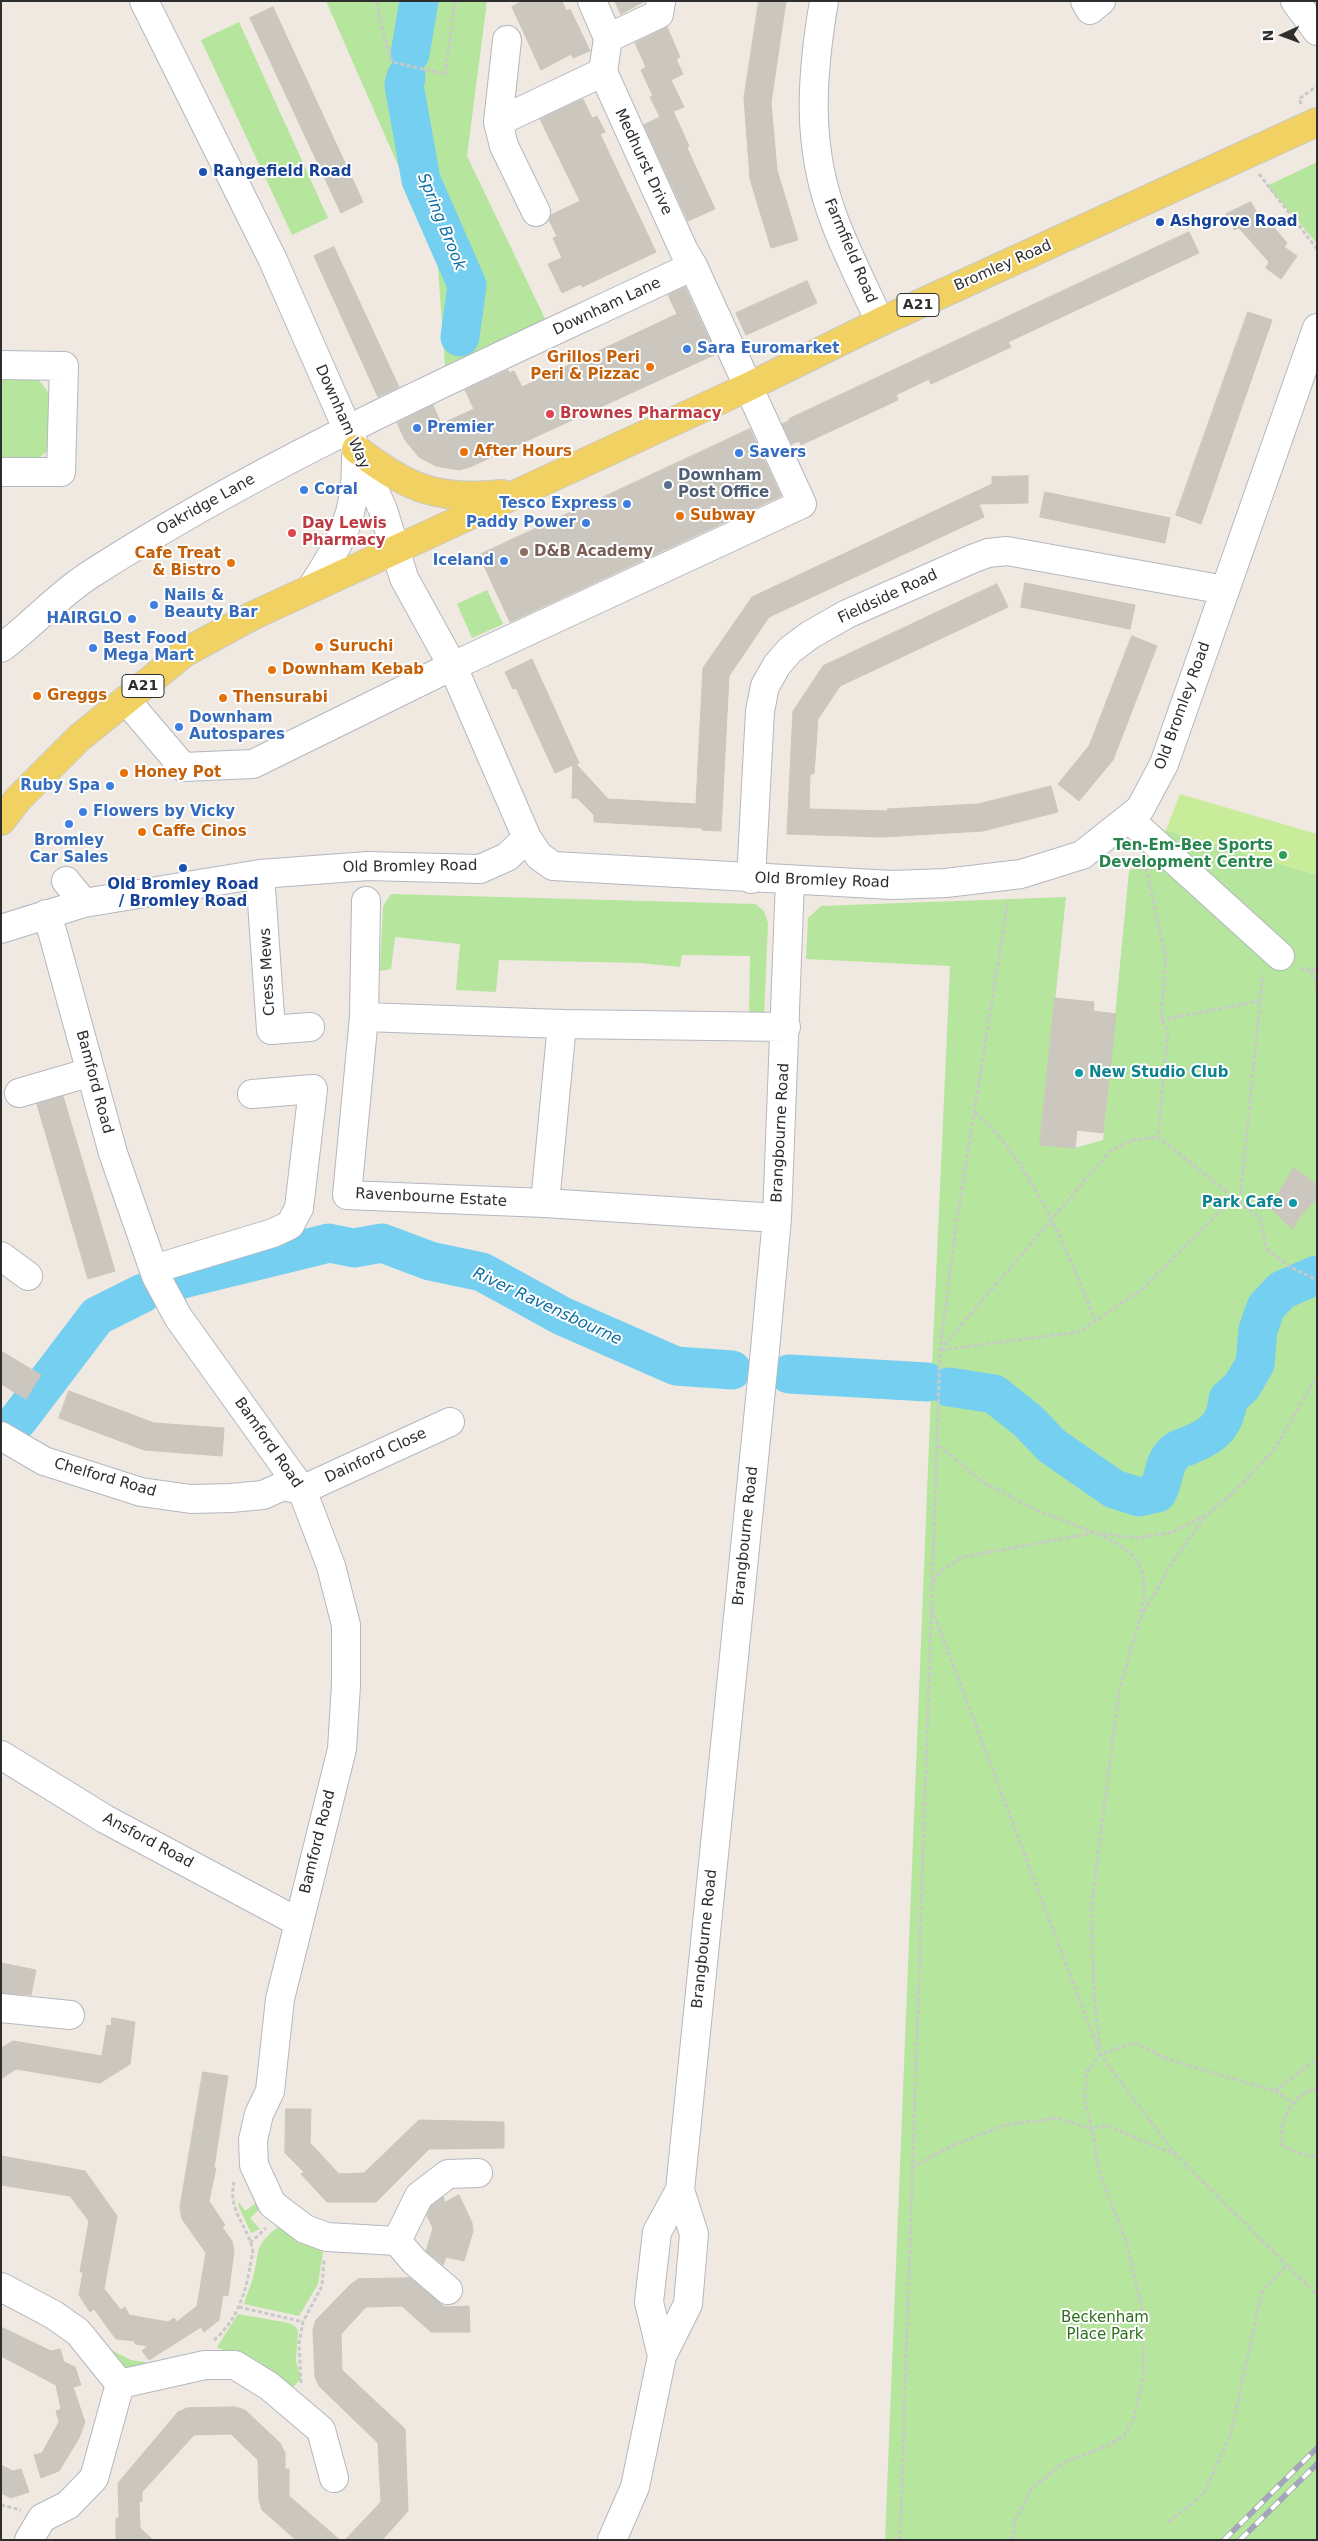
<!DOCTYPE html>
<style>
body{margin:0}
#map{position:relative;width:1318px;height:2541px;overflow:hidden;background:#efe9e1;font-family:"DejaVu Sans",sans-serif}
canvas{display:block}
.frame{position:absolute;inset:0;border:2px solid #2e2e2e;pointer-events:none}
.north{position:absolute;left:1258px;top:10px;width:50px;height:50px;-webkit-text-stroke:4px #fff;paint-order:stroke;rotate:268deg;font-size:14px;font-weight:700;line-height:20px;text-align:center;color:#2e2e2e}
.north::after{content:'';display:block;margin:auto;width:18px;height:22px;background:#2e2e2e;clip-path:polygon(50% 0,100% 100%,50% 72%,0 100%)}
</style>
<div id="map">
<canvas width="1318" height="2541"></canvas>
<div class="frame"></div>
<div class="north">N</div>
</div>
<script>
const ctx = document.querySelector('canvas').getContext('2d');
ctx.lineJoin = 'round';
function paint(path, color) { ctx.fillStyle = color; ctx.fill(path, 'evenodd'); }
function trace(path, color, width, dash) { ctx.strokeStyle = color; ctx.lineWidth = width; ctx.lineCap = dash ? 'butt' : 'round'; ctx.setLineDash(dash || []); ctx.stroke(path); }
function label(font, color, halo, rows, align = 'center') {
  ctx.font = font + ' "DejaVu Sans",sans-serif'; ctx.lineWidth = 4; ctx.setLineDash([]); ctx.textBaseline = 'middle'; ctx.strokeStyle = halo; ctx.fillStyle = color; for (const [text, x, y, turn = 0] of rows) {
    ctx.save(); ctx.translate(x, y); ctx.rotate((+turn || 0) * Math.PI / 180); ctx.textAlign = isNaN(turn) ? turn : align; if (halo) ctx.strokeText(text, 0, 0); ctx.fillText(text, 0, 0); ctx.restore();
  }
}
paint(new Path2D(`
 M 326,1 L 487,1 L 467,156 L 550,329 L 446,379 L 437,254 Z
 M 239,22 L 328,218 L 292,235 L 201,40 Z
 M 1317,162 L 1317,240 L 1316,242 L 1267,186 Z
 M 1,375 L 38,379 L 52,397 L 54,443 L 48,451 L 37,459 L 1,463 Z
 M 487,590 L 503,624 L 472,638 L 457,604 Z
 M 1166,830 L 1317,875 L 1317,2540 L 885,2540 L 933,1343 L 950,966 L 806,959 L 808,918 L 821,906 L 1066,897 L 1040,1144 L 1075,1148 L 1103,1140 L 1129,871 L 1154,848 Z
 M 391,894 L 755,904 L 764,911 L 768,923 L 764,1017 L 749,1016 L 750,956 L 682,955 L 680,967 L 640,963 L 499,960 L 496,992 L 456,990 L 460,944 L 395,937 L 391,969 L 380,971 L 383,906 Z
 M 259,2201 L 263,2206 L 250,2218 L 260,2229 L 251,2233 L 238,2205 L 239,2202 L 245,2211 Z
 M 279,2226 L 324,2246 L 318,2284 L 299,2316 L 244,2304 C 246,2295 251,2286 253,2277 C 261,2248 253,2247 279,2226 Z
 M 238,2314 L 289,2323 L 296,2327 L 298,2331 L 296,2361 L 301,2378 L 291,2390 C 279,2379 267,2367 254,2359 C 242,2352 227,2354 217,2347 Z
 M 105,2347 L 131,2360 L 145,2362 L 147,2368 L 124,2370 Z`), '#b6e59e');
paint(new Path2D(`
 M 1180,794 L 1317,834 L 1317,875 L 1166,830 Z`), '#c9ec9a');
trace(new Path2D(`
 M 410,54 L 419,1
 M 406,77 L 404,85 L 421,180 L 467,285 L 460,337
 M 159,1287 L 186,1278 L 329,1243 L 354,1248 L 382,1243 L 430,1261 L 482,1272 L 562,1316 L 676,1366 L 732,1370
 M 789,1374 L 927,1382
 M 949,1387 L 994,1394 L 1028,1421 L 1052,1446 L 1114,1489 L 1139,1497 L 1157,1493 C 1165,1479 1162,1463 1175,1452 C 1179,1448 1187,1447 1192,1444 C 1215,1435 1226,1423 1228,1399 L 1242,1386 L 1255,1364 L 1258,1330 L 1266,1307 L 1282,1290 L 1317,1275
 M 18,1420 L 97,1316 L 143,1293`), '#75cff0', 39);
const building = new Path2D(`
 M 522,1 L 562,1 L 566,11 L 570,9 L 590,51 L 573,58 L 571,54 L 541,70 L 512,7 Z
 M 615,1 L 645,1 L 621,14 Z
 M 759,1 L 786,1 L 771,103 L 777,170 L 798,240 L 771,248 L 750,179 L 744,98 Z
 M 273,7 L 363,202 L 341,213 L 250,18 Z
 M 667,27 L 680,57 L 676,59 L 683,74 L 671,80 L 684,107 L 660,117 L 650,97 L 653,96 L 641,70 L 646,67 L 635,43 Z
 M 583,99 L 592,118 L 597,116 L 605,132 L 600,134 L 656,252 L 582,287 L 581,284 L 562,293 L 548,264 L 562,258 L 553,238 L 557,236 L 549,220 L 551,215 L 580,201 L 540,119 Z
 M 673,111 L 689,146 L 687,148 L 715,209 L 688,221 L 644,125 Z
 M 1251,202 L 1258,215 L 1262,213 L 1287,243 L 1284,247 L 1297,256 L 1281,279 L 1266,268 L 1269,262 L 1239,228 L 1234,230 L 1226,214 Z
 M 1189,232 L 1199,253 L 1008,342 L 1011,347 L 931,384 L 929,379 L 896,395 L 898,400 L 801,445 L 799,441 L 792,444 L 782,424 L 790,420 L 789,419 Z
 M 334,247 L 399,387 L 378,397 L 314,256 Z
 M 807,281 L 817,303 L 746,335 L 736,313 Z
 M 685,287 L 716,354 L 470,467 L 459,470 L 436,466 L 419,457 L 405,440 L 397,423 L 433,405 L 441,424 L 474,409 L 465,390 L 508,370 L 509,373 L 514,371 L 522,387 L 677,314 L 668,295 Z
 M 1248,312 L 1272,320 L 1201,524 L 1176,515 Z
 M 750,429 L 781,496 L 510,622 L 479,555 Z
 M 1028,476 L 1028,503 L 979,504 L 984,517 L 769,617 L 729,676 L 721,831 L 702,830 L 702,828 L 594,822 L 594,815 L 577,798 L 572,798 L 573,765 L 555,773 L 516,688 L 513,689 L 505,672 L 532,659 L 579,763 L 576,764 L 608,799 L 696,804 L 703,668 L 752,597 L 992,484 L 992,477 Z
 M 1045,492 L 1170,518 L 1165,543 L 1040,517 Z
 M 1025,583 L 1135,605 L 1130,629 L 1021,607 Z
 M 997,584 L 1008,607 L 840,686 L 818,719 L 814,774 L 810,774 L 809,809 L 888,811 L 887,809 L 978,804 L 1051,786 L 1058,812 L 983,831 L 882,837 L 787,834 L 793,711 L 823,666 Z
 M 1132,636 L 1157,646 L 1113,760 L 1079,801 L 1058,784 L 1089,746 Z
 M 1055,998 L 1094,1002 L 1093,1011 L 1116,1014 L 1103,1133 L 1077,1130 L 1075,1148 L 1040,1145 Z
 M 63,1096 L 115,1271 L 88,1279 L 37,1104 Z
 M 1294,1168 L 1317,1185 L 1317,1198 L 1302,1214 L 1292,1229 L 1270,1207 Z
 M 1,1351 L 41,1375 L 26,1399 L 1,1384 Z
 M 69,1391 L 154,1423 L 224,1428 L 222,1456 L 144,1450 L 59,1418 Z
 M 1,1963 L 36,1970 L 31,1995 L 1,1993 Z
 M 112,2018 L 135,2022 L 130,2064 L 100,2083 L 16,2069 L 1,2079 L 1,2048 L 13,2041 L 102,2056 L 107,2025 L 111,2026 Z
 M 203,2072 L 228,2076 L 214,2168 L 216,2168 L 209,2201 L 225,2225 L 222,2227 L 232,2241 L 234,2251 L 228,2296 L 223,2295 L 219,2320 L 204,2332 L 201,2327 L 149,2360 L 142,2351 L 148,2346 L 135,2344 L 135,2341 L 116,2339 L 94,2309 L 90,2312 L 79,2295 L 83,2272 L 80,2272 L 89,2221 L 70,2196 L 1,2185 L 1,2156 L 85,2171 L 117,2216 L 104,2289 L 121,2310 L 125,2307 L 129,2315 L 168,2322 L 174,2318 L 177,2322 L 197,2306 L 206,2253 L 182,2219 L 180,2208 Z
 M 286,2109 L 311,2109 L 310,2143 L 339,2174 L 364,2173 L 419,2120 L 504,2122 L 504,2148 L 429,2149 L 376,2202 L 327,2202 L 301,2174 L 304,2172 L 285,2153 Z
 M 459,2195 L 472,2223 L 473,2231 L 464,2261 L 446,2257 L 443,2265 L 426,2251 L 433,2228 L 427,2216 L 431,2206 L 443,2197 L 445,2202 Z
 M 410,2278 L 445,2307 L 469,2306 L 470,2332 L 431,2332 L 402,2306 L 366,2307 L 341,2334 L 342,2370 L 405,2429 L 408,2511 L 382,2540 L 345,2540 L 381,2502 L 378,2443 L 319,2386 L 315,2377 L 313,2330 L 316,2320 L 350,2285 L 358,2279 Z
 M 1,2327 L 51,2351 L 60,2349 L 64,2362 L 75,2367 L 81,2385 L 73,2387 L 85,2422 L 79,2438 L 59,2471 L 41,2478 L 34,2455 L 42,2453 L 59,2422 L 56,2411 L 61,2409 L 56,2385 L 1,2356 Z
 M 235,2407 L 245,2410 L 280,2443 L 285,2453 L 285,2469 L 289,2469 L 289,2496 L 340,2540 L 296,2540 L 262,2510 L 259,2500 L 258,2460 L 231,2434 L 194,2435 L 142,2492 L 142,2501 L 139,2502 L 140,2528 L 153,2540 L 116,2540 L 116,2518 L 119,2518 L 118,2483 L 178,2412 L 187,2408 Z
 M 1,2465 L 13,2471 L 21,2469 L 29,2492 L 11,2498 L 1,2493 Z`);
paint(building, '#cbc7bf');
trace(building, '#cbc5ba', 1);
const minor = new Path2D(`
 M 144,1 L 272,258 L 383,510 L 404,578 L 453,667 L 527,838 L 539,856 L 553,866 L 892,885 L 946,883 L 1021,874 L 1082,855 L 1140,809 L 1164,764 L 1317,328
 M 592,1 L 608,38 L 603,72 L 684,251 L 693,266
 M 824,1 C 811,78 806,147 835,222 C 848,256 865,289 880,322
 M 1085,1 L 1090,10 L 1101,1
 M 1295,1 L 1317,31
 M 608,38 L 659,14 L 661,1
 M 507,40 L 498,122 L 504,146 L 536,212
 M 498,122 L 603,72
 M 1,365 L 64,366 L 61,472 L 1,472
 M 312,587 C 342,541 357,514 356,458
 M 1,648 C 32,625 58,595 91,574 C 280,452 490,362 693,266 L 802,504 L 440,672 L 253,764 L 183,767 L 126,700
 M 1129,819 L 1280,956
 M 260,874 L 271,1030 L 310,1027
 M 751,879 L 760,711 L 765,686 L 777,665 L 790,650 L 810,635 L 847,614 L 972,559 L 988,553 L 1007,551 L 1225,590
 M 66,881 L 84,903
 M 366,901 L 364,1017 L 347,1195 L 545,1203 L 562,1024
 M 46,914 L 53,934 L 113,1153 L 156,1276 L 178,1317 L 302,1490 L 331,1566 L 346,1625 L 346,1685 L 342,1749 L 280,1999 L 270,2091 L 259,2114 L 253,2140 L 254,2165 L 272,2204 L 305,2229 L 327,2237 L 397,2241 L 414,2261 L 448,2290
 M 1,929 L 84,903 L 260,874 L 368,866 L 480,869 L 507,857 L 527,838
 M 364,1017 L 562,1024 L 786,1027
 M 19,1093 L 91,1072
 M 545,1203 L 777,1218
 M 1,1256 L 28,1276
 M 154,1269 L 273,1233 L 290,1225 L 299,1208 L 313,1089 L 252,1094
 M 1,1436 L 44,1461 L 141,1492 L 191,1499 L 231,1498 L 263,1495 L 283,1486 L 302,1490
 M 302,1490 L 450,1422
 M 1,1755 L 105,1819 L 298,1922
 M 1,2008 L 70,2015
 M 397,2241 L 419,2196 L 448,2174 L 478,2173
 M 1,2287 L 54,2315 L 78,2332 L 120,2384
 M 662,2356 L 649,2302 L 657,2232 L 680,2190 L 765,1350 L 777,1218 L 790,880
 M 120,2384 L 205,2365 L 235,2365 L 269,2386 L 321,2430 L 334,2478
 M 29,2540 L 42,2518 L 68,2505 L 94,2478 L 120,2384
 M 612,2540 L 635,2487 L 662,2356 L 688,2304 L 694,2234 L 680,2190`);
const major = new Path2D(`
 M 356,449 C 408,488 436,501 502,494
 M 1,821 L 18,799 L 79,738 L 126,700 L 184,653 L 252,616 L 748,387 L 880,322 L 1317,122`);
trace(minor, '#b4b7c1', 30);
trace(major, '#c9c9c9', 30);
trace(new Path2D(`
 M 377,1 L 381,25 L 392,62 L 445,74 L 455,1
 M 1301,104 L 1299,99 L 1317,86
 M 1259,174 L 1317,249
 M 1146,868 L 1166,958 L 1161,1020 L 1168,1029 L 1158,1137
 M 1300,968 L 1311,971 L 1317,969
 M 1311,971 L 1316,981 L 1317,991
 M 1161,1020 L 1260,1001
 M 975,1112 C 1032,1161 1068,1254 1096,1322
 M 1240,1201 L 1263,973
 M 940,1350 L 1110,1151 L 1133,1140 L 1158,1137 L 1261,1219 L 1266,1249 L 1292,1268 L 1317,1280
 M 941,1350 L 1079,1332 L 1141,1290 L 1234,1197
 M 939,1446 L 984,1483 L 1037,1510 L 1095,1533 L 1138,1538 L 1173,1532 L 1205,1516 L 1230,1496 L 1274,1450 L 1317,1376
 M 1097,1534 C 1144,1555 1148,1567 1141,1616
 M 933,1581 L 941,1571 L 963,1557 L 1093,1533
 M 932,1609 L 1100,2054 L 1176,2155
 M 1100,2048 L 1094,1995 L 1091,1910 L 1119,1691 L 1140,1619 L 1172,1563 L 1205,1516
 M 1317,2088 C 1293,2094 1278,2121 1282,2145 L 1293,2151 L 1317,2158
 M 1275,2091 L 1293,2103
 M 912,2167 L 954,2145 L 1004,2125 L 1058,2118 L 1092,2129 L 1106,2125 L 1176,2155 L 1317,2295
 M 250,2243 L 266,2228
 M 239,2307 L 303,2322
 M 214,2340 C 236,2322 246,2293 250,2266 C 251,2260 254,2252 252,2247 C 245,2222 228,2210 234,2182
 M 301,2383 L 299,2343 L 303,2322 L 322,2286 L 324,2260
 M 1,2505 L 21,2510
 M 1169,2522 L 1204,2493 L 1230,2436 L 1262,2292 L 1287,2265
 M 900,2540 L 940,1350 L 956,1226 L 1008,900
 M 1013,2540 L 1014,2522 L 1032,2488 L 1065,2462 L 1107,2446 L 1124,2436 L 1133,2421 L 1143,2378 L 1143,2314 L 1127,2244 L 1099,2172 L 1092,2129 L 1084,2098 L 1087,2072 L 1100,2054 L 1135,2043 L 1170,2060 L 1275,2091 L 1317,2058`), '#c9c9c9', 3, [4, 2.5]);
trace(minor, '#fff', 28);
trace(major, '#f2d163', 28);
const rail = new Path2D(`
 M 1224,2540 L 1317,2448
 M 1240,2540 L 1317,2464`);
trace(rail, '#a3a6b8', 5.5);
trace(rail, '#fff', 4, [11]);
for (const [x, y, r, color] of [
 [203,172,5,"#1a4fb4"],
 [1160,222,5,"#1a4fb4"],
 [687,349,5,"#3f7fe0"],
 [650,367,5,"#e8710a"],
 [550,414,5,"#e0444e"],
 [417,428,5,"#3f7fe0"],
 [464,452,5,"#e8710a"],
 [739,453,5,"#3f7fe0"],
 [668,485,5,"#5c6f8a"],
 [304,490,5,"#3f7fe0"],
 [627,504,5,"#3f7fe0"],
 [680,516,5,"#e8710a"],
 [586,523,5,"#3f7fe0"],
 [292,533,5,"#e0444e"],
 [524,552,5,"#8d6e63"],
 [504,561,5,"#3f7fe0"],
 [231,563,5,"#e8710a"],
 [154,605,5,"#3f7fe0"],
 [132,619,5,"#3f7fe0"],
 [319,647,5,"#e8710a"],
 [93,648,5,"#3f7fe0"],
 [272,670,5,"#e8710a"],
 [37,696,5,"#e8710a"],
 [223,698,5,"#e8710a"],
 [179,727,5,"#3f7fe0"],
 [124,773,5,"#e8710a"],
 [110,786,5,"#3f7fe0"],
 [83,812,5,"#3f7fe0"],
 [69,824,5,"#3f7fe0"],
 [142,832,5,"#e8710a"],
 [1283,855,5,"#2e9e5b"],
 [183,868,5,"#1a4fb4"],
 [1079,1073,5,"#0f9aa8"],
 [1293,1203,5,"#0f9aa8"]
]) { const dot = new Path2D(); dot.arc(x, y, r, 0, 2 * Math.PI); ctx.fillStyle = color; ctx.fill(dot); trace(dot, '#fff', 2); }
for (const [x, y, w] of [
 [918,305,42],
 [143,686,42]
]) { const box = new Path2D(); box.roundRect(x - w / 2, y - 11.5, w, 23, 4); ctx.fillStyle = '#fff'; ctx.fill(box); trace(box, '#2e2e2e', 1); }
label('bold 14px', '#2e2e2e', null, [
 ["A21",918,305],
 ["A21",143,686]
]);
label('15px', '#2e2e2e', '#fff', [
 ["Medhurst Drive",643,162,65],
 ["Farmfield Road",850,251,67],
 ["Bromley Road",1003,266,-24],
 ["Downham Lane",607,307,-25],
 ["Downham Way",342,417,66],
 ["Oakridge Lane",206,505,-29],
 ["Fieldside Road",888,597,-25],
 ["Old Bromley Road",1183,706,-70],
 ["Old Bromley Road",410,867,-1],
 ["Old Bromley Road",822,881,2],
 ["Cress Mews",268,972,-93],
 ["Bamford Road",94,1082,75],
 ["Brangbourne Road",781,1133,-87],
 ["Ravenbourne Estate",431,1198,3],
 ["Bamford Road",268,1443,55],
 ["Dainford Close",376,1456,-25],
 ["Chelford Road",105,1478,16],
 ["Brangbourne Road",746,1536,-84],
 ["Ansford Road",148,1841,28],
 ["Bamford Road",318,1842,-76],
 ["Brangbourne Road",705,1939,-84]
]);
label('bold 15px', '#164399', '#fff', [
 ["Rangefield Road",213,172],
 ["Ashgrove Road",1170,222],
 ["Old Bromley Road",183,885,"center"],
 ["/ Bromley Road",183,902,"center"]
], 'left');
label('bold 15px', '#366cbe', '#fff', [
 ["Sara Euromarket",697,349],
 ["Premier",427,428],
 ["Savers",749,453],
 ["Coral",314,490],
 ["Tesco Express",617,504,"right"],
 ["Paddy Power",576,523,"right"],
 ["Iceland",494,561,"right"],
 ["Nails &",164,596],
 ["Beauty Bar",164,613],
 ["HAIRGLO",122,619,"right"],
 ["Best Food",103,639],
 ["Mega Mart",103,656],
 ["Downham",189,718],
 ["Autospares",189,735],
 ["Ruby Spa",100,786,"right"],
 ["Flowers by Vicky",93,812],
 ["Bromley",69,841,"center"],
 ["Car Sales",69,858,"center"]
], 'left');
label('bold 15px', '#c56008', '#fff', [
 ["Grillos Peri",640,358,"right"],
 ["Peri & Pizzac",640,375,"right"],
 ["After Hours",474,452],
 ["Subway",690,516],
 ["Cafe Treat",221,554,"right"],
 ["& Bistro",221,571,"right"],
 ["Suruchi",329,647],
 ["Downham Kebab",282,670],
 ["Greggs",47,696],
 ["Thensurabi",233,698],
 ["Honey Pot",134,773],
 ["Caffe Cinos",152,832]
], 'left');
label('bold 15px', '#be3a42', '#fff', [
 ["Brownes Pharmacy",560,414],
 ["Day Lewis",302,524],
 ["Pharmacy",302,541]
], 'left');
label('bold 15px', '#4e5e75', '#fff', [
 ["Downham",678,476],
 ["Post Office",678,493]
], 'left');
label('bold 15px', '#785e54', '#fff', [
 ["D&B Academy",534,552]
], 'left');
label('bold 15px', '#27864d', '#fff', [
 ["Ten-Em-Bee Sports",1273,846],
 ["Development Centre",1273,863]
], 'right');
label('bold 15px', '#0d838f', '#fff', [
 ["New Studio Club",1089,1073],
 ["Park Cafe",1283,1203,"right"]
], 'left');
label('15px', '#2c6e1b', '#fff', [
 ["Beckenham",1105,2318],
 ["Place Park",1105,2335]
]);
label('italic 16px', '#0d6fa3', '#fff', [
 ["Spring Brook",441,222,68],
 ["River Ravensbourne",547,1307,25]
]);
</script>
